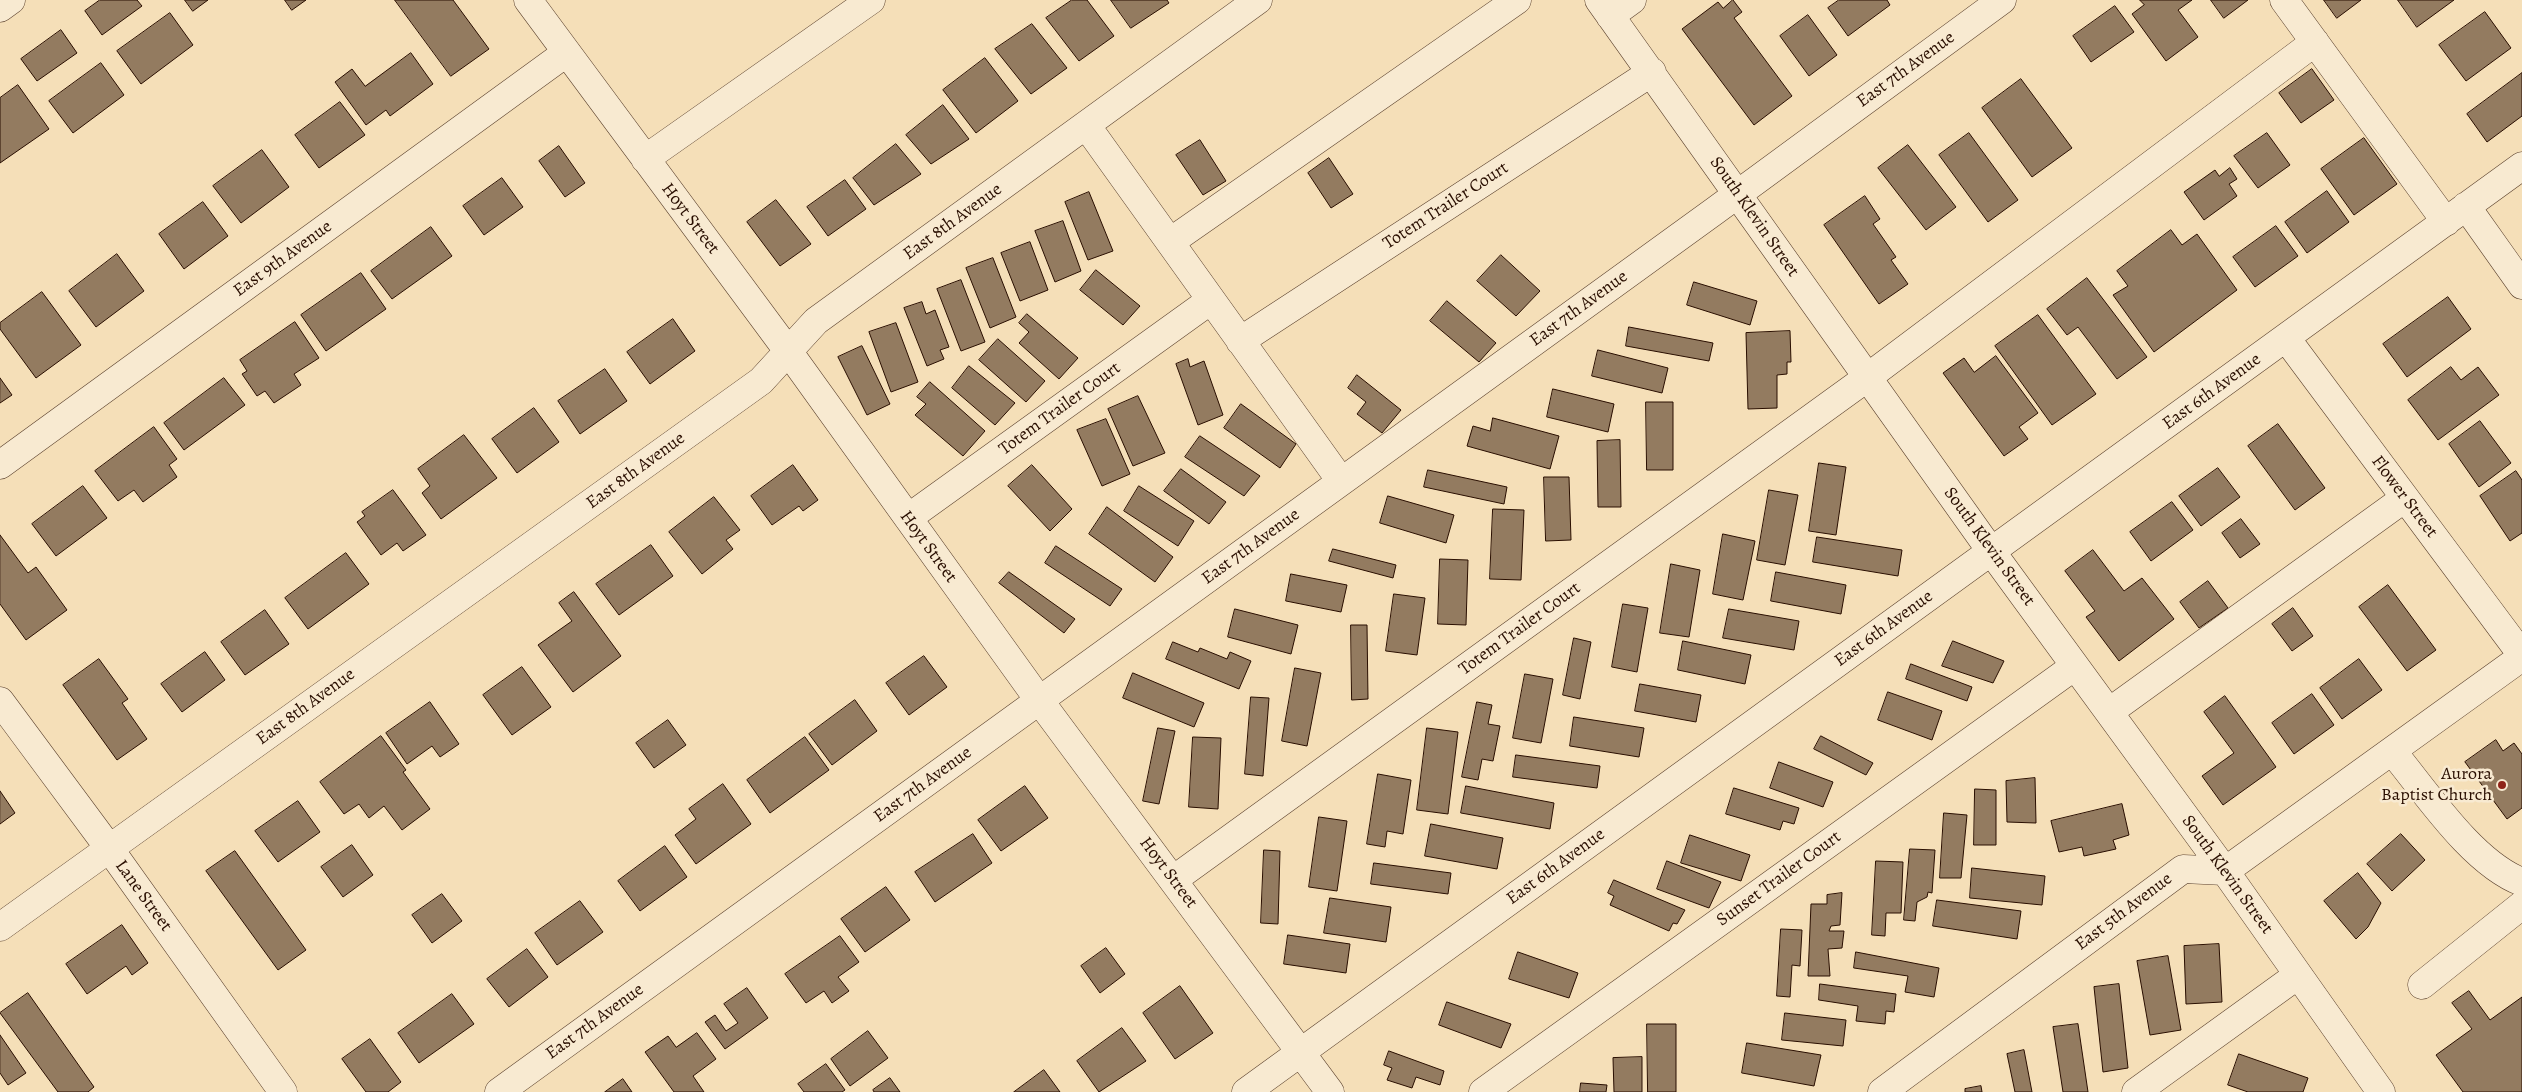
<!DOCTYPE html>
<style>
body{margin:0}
canvas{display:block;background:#f5dfb8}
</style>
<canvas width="2522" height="1092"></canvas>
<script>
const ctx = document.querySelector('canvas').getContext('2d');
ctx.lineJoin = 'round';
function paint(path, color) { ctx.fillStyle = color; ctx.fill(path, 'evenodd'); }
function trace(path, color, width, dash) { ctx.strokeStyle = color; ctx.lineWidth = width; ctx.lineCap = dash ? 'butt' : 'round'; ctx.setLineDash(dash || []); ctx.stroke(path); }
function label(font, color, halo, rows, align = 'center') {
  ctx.font = font + ' Alegreya,serif'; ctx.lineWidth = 5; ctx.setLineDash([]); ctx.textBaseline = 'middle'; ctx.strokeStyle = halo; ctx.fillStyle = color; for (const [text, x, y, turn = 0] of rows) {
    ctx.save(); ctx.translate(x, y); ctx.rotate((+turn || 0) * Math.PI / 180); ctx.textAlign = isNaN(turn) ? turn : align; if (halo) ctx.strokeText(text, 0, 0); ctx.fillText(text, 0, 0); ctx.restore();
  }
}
const building = new Path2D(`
 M 100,0 L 137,0 L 142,6 L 102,35 L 85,11 Z
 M 185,0 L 208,0 L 193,11 Z
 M 285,0 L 306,0 L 292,10 Z
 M 395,0 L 453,0 L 489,49 L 451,76 Z
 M 1072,0 L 1087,0 L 1114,36 L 1079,61 L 1046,18 Z
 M 1111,0 L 1167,0 L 1169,3 L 1131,28 Z
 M 1733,0 L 1742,12 L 1734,18 L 1792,96 L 1754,125 L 1682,29 L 1718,2 L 1723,8 Z
 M 1839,0 L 1887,0 L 1890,5 L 1848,36 L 1828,8 Z
 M 2140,0 L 2192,0 L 2178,10 L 2198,37 L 2166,61 L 2132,14 L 2144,5 Z
 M 2211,0 L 2248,0 L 2224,18 Z
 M 2324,0 L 2361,0 L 2337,18 Z
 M 2398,0 L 2454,0 L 2417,27 Z
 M 2115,6 L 2134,32 L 2091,62 L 2073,36 Z
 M 2485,12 L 2511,48 L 2466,81 L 2439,45 Z
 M 170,13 L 193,45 L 141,84 L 117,51 Z
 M 1808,15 L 1837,55 L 1809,76 L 1780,36 Z
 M 1032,24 L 1067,68 L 1031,94 L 995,49 Z
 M 61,30 L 77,53 L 37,81 L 21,59 Z
 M 411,53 L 433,84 L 390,116 L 386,110 L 366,125 L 335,82 L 352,69 L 365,86 Z
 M 985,58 L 1018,101 L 976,133 L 943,90 Z
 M 101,63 L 124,95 L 73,133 L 49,101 Z
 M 2312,69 L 2334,100 L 2301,123 L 2279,93 Z
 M 2522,73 L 2522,116 L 2487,142 L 2467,114 Z
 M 2021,79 L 2072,148 L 2032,177 L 1982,108 Z
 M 18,85 L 49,129 L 0,163 L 0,98 Z
 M 340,102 L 365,135 L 319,168 L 295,135 Z
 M 943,105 L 969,139 L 931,164 L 906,135 Z
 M 1969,133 L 2018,200 L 1988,222 L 1939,155 Z
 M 2267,133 L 2290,165 L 2258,188 L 2234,156 Z
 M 2364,138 L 2397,184 L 2354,215 L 2321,169 Z
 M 1200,140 L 1226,181 L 1203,195 L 1176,155 Z
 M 896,144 L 921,174 L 874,205 L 853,178 Z
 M 1908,145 L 1956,207 L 1926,230 L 1878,168 Z
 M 559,146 L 585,183 L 565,197 L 539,161 Z
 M 262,150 L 289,187 L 241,223 L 213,186 Z
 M 1329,158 L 1353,194 L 1331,208 L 1308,173 Z
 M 2230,168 L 2237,179 L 2229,184 L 2237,196 L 2204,220 L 2184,192 L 2215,170 L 2219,176 Z
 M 502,178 L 523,207 L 484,235 L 463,206 Z
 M 845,180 L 866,209 L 828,236 L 807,207 Z
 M 2327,191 L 2349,222 L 2307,253 L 2285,222 Z
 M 1089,192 L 1113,251 L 1088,260 L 1065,202 Z
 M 1865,196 L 1880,219 L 1873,224 L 1896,257 L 1891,260 L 1908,284 L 1879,304 L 1824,225 Z
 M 776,200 L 811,244 L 780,266 L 747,222 Z
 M 203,202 L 228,236 L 184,269 L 159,234 Z
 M 1063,221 L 1081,271 L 1055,282 L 1035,231 Z
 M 2276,226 L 2298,256 L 2255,287 L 2233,257 Z
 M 431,227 L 452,256 L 392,299 L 371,271 Z
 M 2171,230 L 2182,245 L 2197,234 L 2237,290 L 2154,352 L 2113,295 L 2128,286 L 2117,271 Z
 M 1030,242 L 1048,290 L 1020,301 L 1001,253 Z
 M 117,254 L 144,291 L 96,327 L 69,291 Z
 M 1501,255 L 1540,291 L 1516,316 L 1477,281 Z
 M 993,258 L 1016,317 L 990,328 L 966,268 Z
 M 1096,270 L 1140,306 L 1123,325 L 1080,290 Z
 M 361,273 L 386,309 L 326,351 L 301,315 Z
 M 2087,278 L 2147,357 L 2117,379 L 2078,327 L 2067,335 L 2047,309 Z
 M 961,280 L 985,342 L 961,351 L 937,289 Z
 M 1694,282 L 1757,301 L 1750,325 L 1687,305 Z
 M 42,292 L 81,345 L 36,378 L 0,329 L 0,323 Z
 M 2448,297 L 2471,329 L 2407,377 L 2383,344 Z
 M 1447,301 L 1496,343 L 1479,362 L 1430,321 Z
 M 922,302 L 926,314 L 935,310 L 949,347 L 940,350 L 944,359 L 927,366 L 904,308 Z
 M 1027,314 L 1078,358 L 1059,379 L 1019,343 L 1029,332 L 1019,323 Z
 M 2038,315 L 2096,394 L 2052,425 L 1995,346 Z
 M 673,319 L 695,351 L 650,384 L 627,352 Z
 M 295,322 L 319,358 L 294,374 L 301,385 L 274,403 L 265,391 L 257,396 L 242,374 L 247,371 L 240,360 Z
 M 896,323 L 918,382 L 891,392 L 869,332 Z
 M 1629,327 L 1713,343 L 1709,361 L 1626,346 Z
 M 1790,331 L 1791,362 L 1787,362 L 1787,374 L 1777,375 L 1777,408 L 1748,409 L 1746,333 Z
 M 998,339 L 1045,381 L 1026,402 L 979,360 Z
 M 862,346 L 890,404 L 867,415 L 838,357 Z
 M 1598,350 L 1668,368 L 1662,393 L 1592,376 Z
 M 1996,356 L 2038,413 L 2019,427 L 2028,439 L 2004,456 L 1943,373 L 1964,358 L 1974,372 Z
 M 1188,359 L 1190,367 L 1204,361 L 1223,415 L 1198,425 L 1176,364 Z
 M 969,366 L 1015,403 L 995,425 L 952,388 Z
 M 2451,367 L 2461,380 L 2478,367 L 2499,395 L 2438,440 L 2408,400 Z
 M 605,369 L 627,401 L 580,434 L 558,401 Z
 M 1357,375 L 1401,410 L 1382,433 L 1357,414 L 1366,402 L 1348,388 Z
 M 0,378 L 12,395 L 0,403 Z
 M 224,378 L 245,405 L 184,450 L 164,423 Z
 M 930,382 L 985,431 L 963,456 L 915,415 L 926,404 L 917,397 Z
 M 1553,389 L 1614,404 L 1608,432 L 1547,417 Z
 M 1138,396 L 1165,453 L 1133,466 L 1108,409 Z
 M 1646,402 L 1673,402 L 1673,470 L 1647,470 Z
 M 1241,404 L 1296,444 L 1280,468 L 1224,428 Z
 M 534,408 L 559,442 L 517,473 L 492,439 Z
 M 1493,418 L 1559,436 L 1550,469 L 1467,446 L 1473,426 L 1490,431 Z
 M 1106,419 L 1130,474 L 1102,486 L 1077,430 Z
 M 2480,421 L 2511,463 L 2479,487 L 2449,444 Z
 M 2278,424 L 2325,488 L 2295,510 L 2248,446 Z
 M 154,427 L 177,459 L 169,465 L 177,477 L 143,502 L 134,490 L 118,501 L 95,471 Z
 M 464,435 L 497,478 L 441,519 L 422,493 L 430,486 L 418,469 Z
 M 1200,436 L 1260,476 L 1244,496 L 1185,457 Z
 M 1620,440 L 1621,507 L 1598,507 L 1597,441 Z
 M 1819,463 L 1846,467 L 1836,535 L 1809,531 Z
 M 793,465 L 818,500 L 803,511 L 799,506 L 772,525 L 751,496 Z
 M 1032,465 L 1072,509 L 1050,531 L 1008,486 Z
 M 2218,468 L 2240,497 L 2201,526 L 2179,496 Z
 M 1181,469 L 1226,502 L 1209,524 L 1164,491 Z
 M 1428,470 L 1507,487 L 1504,504 L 1424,487 Z
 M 2516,471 L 2522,480 L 2522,533 L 2510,541 L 2480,496 Z
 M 1544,477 L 1569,477 L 1571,540 L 1546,541 Z
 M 83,486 L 107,518 L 56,556 L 32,524 Z
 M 1139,486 L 1194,521 L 1178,546 L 1124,511 Z
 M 393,490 L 426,535 L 403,551 L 397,543 L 381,555 L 357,522 L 365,516 L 362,512 Z
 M 1769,490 L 1798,495 L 1785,565 L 1757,560 Z
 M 1388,496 L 1454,515 L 1446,543 L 1380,523 Z
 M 714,497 L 740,530 L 726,540 L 733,549 L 702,574 L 669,532 Z
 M 2172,502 L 2193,530 L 2151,561 L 2130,532 Z
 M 1107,507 L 1173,557 L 1155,582 L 1089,534 Z
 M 1493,509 L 1524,510 L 1521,580 L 1490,579 Z
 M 2241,519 L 2260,544 L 2240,558 L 2222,533 Z
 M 1723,534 L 1755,541 L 1743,600 L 1713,594 Z
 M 0,535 L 28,573 L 36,567 L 67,610 L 26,640 L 0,604 Z
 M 1817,537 L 1902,550 L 1898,576 L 1813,562 Z
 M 651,545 L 673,576 L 619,615 L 596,584 Z
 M 1056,546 L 1122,589 L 1110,606 L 1045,563 Z
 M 1333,549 L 1396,565 L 1393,578 L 1329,561 Z
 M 2093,550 L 2124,591 L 2142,578 L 2174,619 L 2119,661 L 2086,617 L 2095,611 L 2065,571 Z
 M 346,553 L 369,584 L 308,629 L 285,598 Z
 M 1440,559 L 1468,560 L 1466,625 L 1438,624 Z
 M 1671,564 L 1700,570 L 1689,637 L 1660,633 Z
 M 1009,572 L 1075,619 L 1064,633 L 999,583 Z
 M 1776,572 L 1846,585 L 1841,614 L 1771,601 Z
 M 1291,574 L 1347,585 L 1341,612 L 1286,601 Z
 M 2208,581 L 2228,608 L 2199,628 L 2180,602 Z
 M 2388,585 L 2436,650 L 2407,671 L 2359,607 Z
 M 574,592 L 621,656 L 573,692 L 538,645 L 572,621 L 559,603 Z
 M 1394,594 L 1425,598 L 1417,655 L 1386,651 Z
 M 1623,604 L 1648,608 L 1637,672 L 1612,667 Z
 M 2293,608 L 2313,636 L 2292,651 L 2272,624 Z
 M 1235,609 L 1298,625 L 1291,654 L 1228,637 Z
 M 1729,609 L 1799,621 L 1794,650 L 1723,638 Z
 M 265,610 L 289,644 L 245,675 L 221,642 Z
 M 1351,625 L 1367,625 L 1368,699 L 1352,700 Z
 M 1574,638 L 1591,642 L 1580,699 L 1563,695 Z
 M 1683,641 L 1751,655 L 1745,684 L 1678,670 Z
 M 1953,641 L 2004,661 L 1993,683 L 1942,666 Z
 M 1173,642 L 1198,652 L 1200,648 L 1227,659 L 1230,652 L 1251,661 L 1239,689 L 1166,659 Z
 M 205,652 L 225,680 L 182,712 L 161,684 Z
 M 924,656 L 947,687 L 909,715 L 886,683 Z
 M 99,659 L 128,699 L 122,703 L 147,739 L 117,760 L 63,685 Z
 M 2359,659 L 2382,690 L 2342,719 L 2320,688 Z
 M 1911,664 L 1972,687 L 1967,701 L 1906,679 Z
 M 522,667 L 551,707 L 512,735 L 483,695 Z
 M 1295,668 L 1321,673 L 1307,746 L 1282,741 Z
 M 1133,673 L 1204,703 L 1194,727 L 1123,698 Z
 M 1525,674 L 1553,679 L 1541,743 L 1513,738 Z
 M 1640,684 L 1701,695 L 1696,722 L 1635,711 Z
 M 1888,692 L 1942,711 L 1932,740 L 1878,720 Z
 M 2312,694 L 2334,725 L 2294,754 L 2272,723 Z
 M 2225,696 L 2276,767 L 2223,805 L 2202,776 L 2234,753 L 2204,712 Z
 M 1251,697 L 1269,698 L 1263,776 L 1245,774 Z
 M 855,700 L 877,731 L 832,765 L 809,734 Z
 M 430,702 L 459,744 L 440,757 L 432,746 L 407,764 L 386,733 Z
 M 1477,702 L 1492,705 L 1488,724 L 1500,726 L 1493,761 L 1482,759 L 1478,780 L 1462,777 Z
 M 1574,717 L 1644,728 L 1639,757 L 1570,746 Z
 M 668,720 L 686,745 L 654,768 L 636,743 Z
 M 1158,728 L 1175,731 L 1159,804 L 1143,801 Z
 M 1427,728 L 1458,732 L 1448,814 L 1417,810 Z
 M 381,736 L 406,770 L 403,772 L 430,809 L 402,830 L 384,806 L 369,818 L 359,804 L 344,814 L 320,782 Z
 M 1821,736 L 1873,763 L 1866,775 L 1814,749 Z
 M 805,737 L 829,770 L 770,813 L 747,780 Z
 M 1193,737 L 1221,738 L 1218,809 L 1189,807 Z
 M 2496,740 L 2503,751 L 2514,743 L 2522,754 L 2522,808 L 2507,819 L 2465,762 Z
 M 1516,755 L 1600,766 L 1597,788 L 1513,777 Z
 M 1779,762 L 1833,782 L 1823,807 L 1770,788 Z
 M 1378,774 L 1411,780 L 1403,834 L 1387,831 L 1385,847 L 1367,844 Z
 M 2035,778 L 2036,823 L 2007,822 L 2006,781 Z
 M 723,784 L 751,824 L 696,864 L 675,835 L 696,819 L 689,809 Z
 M 1025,786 L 1048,818 L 1001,851 L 978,820 Z
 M 1466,786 L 1554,803 L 1550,829 L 1461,813 Z
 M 1734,788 L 1799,808 L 1794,824 L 1783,821 L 1780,830 L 1726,814 Z
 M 1975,789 L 1996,790 L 1996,845 L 1974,845 Z
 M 0,791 L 15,813 L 0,824 Z
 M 298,801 L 320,832 L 278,862 L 255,831 Z
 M 2122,804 L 2129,835 L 2113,840 L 2116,849 L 2084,856 L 2082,847 L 2059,852 L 2051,821 Z
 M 1944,813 L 1967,815 L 1961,878 L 1940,878 Z
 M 1319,817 L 1347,821 L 1337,891 L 1309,887 Z
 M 1431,824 L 1503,838 L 1497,869 L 1425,856 Z
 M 973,834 L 992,863 L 935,902 L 915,872 Z
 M 2401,834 L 2425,860 L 2392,891 L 2367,864 Z
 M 1690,835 L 1750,855 L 1741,881 L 1681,863 Z
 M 352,845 L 373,875 L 343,897 L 321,867 Z
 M 665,846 L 687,877 L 640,911 L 618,881 Z
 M 1910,849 L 1935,850 L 1932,893 L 1928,892 L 1927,897 L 1917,902 L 1915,921 L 1904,920 Z
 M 1264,850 L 1280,851 L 1278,924 L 1261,923 Z
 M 235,851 L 306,950 L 278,970 L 206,871 Z
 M 1667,861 L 1721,882 L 1709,908 L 1657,889 Z
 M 1876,861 L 1903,862 L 1901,913 L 1886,913 L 1885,936 L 1872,935 Z
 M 1374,863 L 1451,873 L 1448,894 L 1371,884 Z
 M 1972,868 L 2045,876 L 2042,905 L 1970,898 Z
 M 2358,873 L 2381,903 L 2368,927 L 2356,939 L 2324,901 Z
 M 1614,880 L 1685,910 L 1677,924 L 1673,923 L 1669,931 L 1610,905 L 1614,896 L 1608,893 Z
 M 886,887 L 910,920 L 865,952 L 841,919 Z
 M 1842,893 L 1840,925 L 1831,926 L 1829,931 L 1844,931 L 1842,948 L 1828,949 L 1830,976 L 1808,976 L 1811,904 L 1827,904 L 1827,895 Z
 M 442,894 L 462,921 L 432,943 L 412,915 Z
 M 1330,898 L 1391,907 L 1386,942 L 1324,933 Z
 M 1937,900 L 2021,911 L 2017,939 L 1933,926 Z
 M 580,901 L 603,932 L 557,965 L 535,933 Z
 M 122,925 L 148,963 L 132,975 L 126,966 L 87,994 L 66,964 Z
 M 1781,929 L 1802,930 L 1800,966 L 1792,965 L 1790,997 L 1777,996 Z
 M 1288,935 L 1350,944 L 1346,973 L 1284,964 Z
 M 840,936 L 859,962 L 838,977 L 849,991 L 832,1003 L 824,991 L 806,1003 L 785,974 Z
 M 2219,944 L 2222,1002 L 2186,1004 L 2184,946 Z
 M 1106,948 L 1125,974 L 1100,993 L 1081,966 Z
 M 527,949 L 548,977 L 509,1007 L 487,979 Z
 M 1518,952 L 1578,973 L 1569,998 L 1509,979 Z
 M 1856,952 L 1939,968 L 1934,997 L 1905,992 L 1908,976 L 1854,968 Z
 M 2168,956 L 2181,1030 L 2150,1035 L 2137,961 Z
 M 1820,984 L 1896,994 L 1894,1012 L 1886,1011 L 1885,1024 L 1856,1021 L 1858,1006 L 1819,1000 Z
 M 2119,984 L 2128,1068 L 2103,1072 L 2094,987 Z
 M 1180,986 L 1213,1033 L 1175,1059 L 1143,1013 Z
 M 747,988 L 768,1018 L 725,1049 L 705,1022 L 715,1015 L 726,1031 L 738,1023 L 724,1004 Z
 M 2469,991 L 2490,1020 L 2522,997 L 2522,1092 L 2463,1092 L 2436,1055 L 2472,1029 L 2452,1003 Z
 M 28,993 L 94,1087 L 88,1092 L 58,1092 L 0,1013 Z
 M 452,994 L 474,1024 L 419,1063 L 398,1033 Z
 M 1447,1002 L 1511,1024 L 1501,1048 L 1439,1025 Z
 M 1785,1013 L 1846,1020 L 1843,1046 L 1782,1040 Z
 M 1647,1024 L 1676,1024 L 1676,1092 L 1648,1092 Z
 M 2078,1024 L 2088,1092 L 2063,1092 L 2053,1027 Z
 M 1122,1028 L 1146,1061 L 1099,1092 L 1077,1061 Z
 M 868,1031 L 888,1058 L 850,1086 L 831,1059 Z
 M 697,1033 L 716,1059 L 693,1076 L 704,1092 L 674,1092 L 645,1052 L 668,1036 L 676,1047 Z
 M 0,1035 L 26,1073 L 8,1085 L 0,1073 Z
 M 370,1039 L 401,1082 L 388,1092 L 366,1092 L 342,1059 Z
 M 1747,1043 L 1821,1055 L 1814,1086 L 1742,1073 Z
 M 2024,1050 L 2032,1092 L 2015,1092 L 2007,1054 Z
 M 1389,1051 L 1444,1071 L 1440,1085 L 1416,1077 L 1412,1088 L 1387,1080 L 1392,1068 L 1384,1065 Z
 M 2239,1054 L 2308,1078 L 2303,1092 L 2248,1092 L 2228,1085 Z
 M 1642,1057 L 1642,1092 L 1614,1092 L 1613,1058 Z
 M 826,1064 L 845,1090 L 842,1092 L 804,1092 L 798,1084 Z
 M 1044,1070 L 1060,1092 L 1014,1092 Z
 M 890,1078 L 900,1092 L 874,1092 L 873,1090 Z
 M 623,1079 L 632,1092 L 605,1092 Z
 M 1581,1083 L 1607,1085 L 1606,1092 L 1580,1092 Z
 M 1981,1086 L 1982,1092 L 1965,1092 L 1965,1089 Z`);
paint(building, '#937b60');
trace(building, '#290e00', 1);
const minor = new Path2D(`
 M 528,0 L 788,351 L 1039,700 L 1330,1092
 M 1599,0 L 1991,551 L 2225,871 L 2381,1092
 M 2284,0 L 2446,222
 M 0,8 L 11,0
 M 1610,16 L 1632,0
 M 1086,125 L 1341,481
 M 645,159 L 871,0
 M 2466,206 L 2522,285
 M 1170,242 L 1517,0
 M 2286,338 L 2522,655
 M 1240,341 L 1652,72
 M 0,465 L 566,53
 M 908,518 L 1211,300
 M 0,701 L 109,848 L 283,1092
 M 2109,712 L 2405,498
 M 2392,751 C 2426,792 2472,863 2522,882
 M 1173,880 L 1868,377 L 2315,42
 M 0,927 L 761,381 L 816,321 L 1258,0
 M 2422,985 L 2522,905
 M 499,1092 L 1716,210 L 2002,0
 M 1246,1092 L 2522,166
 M 1483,1092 L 2075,666
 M 1882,1092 L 2183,869 L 2225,871 L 2522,657
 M 2136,1092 L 2298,975`);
trace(minor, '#5c422e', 29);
trace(minor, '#f8ead1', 28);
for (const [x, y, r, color] of [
 [2502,785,5,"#8f2418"]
]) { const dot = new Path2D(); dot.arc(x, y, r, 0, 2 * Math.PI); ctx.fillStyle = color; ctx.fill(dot); trace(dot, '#f8ead1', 2); }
label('18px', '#290e00', '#f8ead1', [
 ["East 7th Avenue",1906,70,-36],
 ["Totem Trailer Court",1446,206,-33],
 ["South Klevin Street",1754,217,55],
 ["Hoyt Street",690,219,53],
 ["East 8th Avenue",953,222,-36],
 ["East 9th Avenue",283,259,-36],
 ["East 7th Avenue",1579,309,-36],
 ["East 6th Avenue",2212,392,-36],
 ["Totem Trailer Court",1060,409,-36],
 ["East 8th Avenue",636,471,-36],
 ["Flower Street",2404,497,53],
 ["Hoyt Street",928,547,54],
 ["East 7th Avenue",1251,547,-36],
 ["South Klevin Street",1989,547,54],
 ["Totem Trailer Court",1520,629,-36],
 ["East 6th Avenue",1884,629,-36],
 ["East 8th Avenue",306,707,-36],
 ["East 7th Avenue",923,785,-36],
 ["East 6th Avenue",1556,867,-36],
 ["Hoyt Street",1168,873,53],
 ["South Klevin Street",2227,875,54],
 ["Sunset Trailer Court",1779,879,-36],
 ["Lane Street",143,896,54],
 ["East 5th Avenue",2124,912,-37],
 ["East 7th Avenue",595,1022,-36]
]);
label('18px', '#290e00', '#f8ead1', [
 ["Aurora",2492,775],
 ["Baptist Church",2492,796]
], 'right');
</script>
